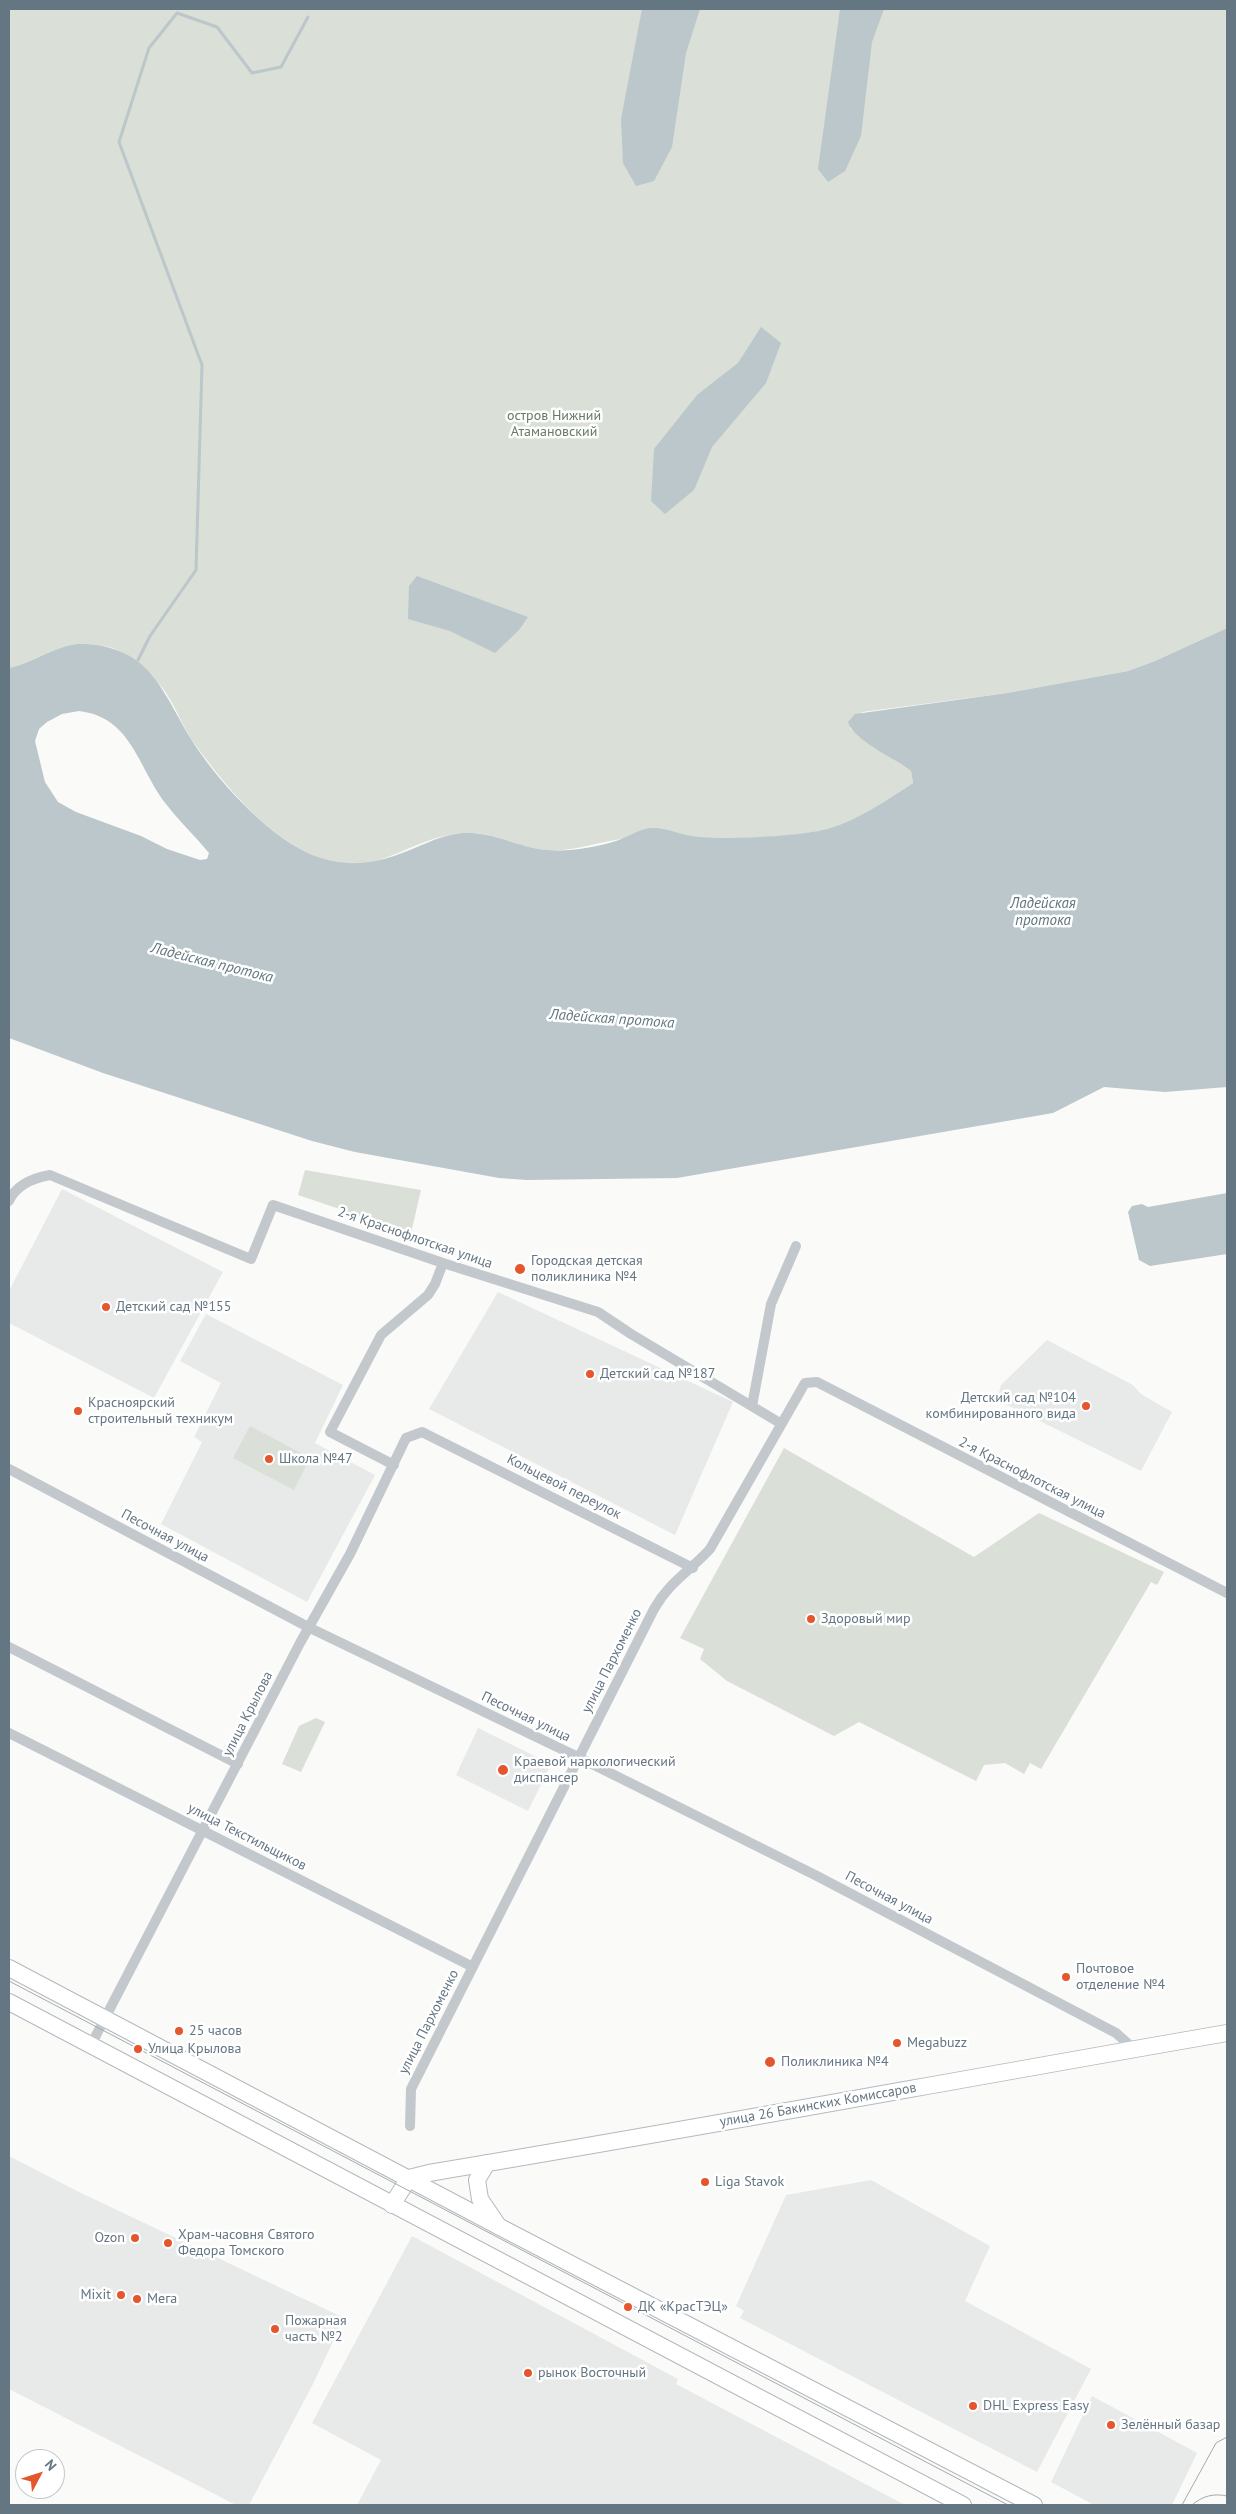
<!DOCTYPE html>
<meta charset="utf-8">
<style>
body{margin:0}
#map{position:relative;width:1236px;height:2514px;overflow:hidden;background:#fafaf8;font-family:"PT Sans",sans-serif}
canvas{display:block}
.frame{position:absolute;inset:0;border:10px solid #657683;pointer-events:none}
.north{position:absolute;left:15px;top:2449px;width:50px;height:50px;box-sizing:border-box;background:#fff;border:1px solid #c1c8cd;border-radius:50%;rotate:50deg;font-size:14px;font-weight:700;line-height:20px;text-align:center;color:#657683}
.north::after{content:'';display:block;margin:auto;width:18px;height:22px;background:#e4572e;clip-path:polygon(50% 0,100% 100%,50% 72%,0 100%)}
</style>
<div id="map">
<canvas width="1236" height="2514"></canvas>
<div class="frame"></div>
<div class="north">N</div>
</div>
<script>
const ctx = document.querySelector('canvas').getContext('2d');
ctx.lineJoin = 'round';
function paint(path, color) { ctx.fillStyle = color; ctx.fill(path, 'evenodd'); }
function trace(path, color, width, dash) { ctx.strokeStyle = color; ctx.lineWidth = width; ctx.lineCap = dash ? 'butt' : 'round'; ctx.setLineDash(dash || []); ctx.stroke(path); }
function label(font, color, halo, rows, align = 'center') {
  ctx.font = font + ' "PT Sans",sans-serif'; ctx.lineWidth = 5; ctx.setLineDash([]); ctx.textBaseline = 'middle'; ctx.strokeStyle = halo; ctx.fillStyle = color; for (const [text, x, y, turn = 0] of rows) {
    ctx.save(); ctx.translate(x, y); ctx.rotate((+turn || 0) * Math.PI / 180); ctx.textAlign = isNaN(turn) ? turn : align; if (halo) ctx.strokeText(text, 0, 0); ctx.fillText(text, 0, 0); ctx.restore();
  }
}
paint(new Path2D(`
 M 62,1189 L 223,1272 L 154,1398 L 9,1323 L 9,1291 Z
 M 498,1292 L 733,1402 L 675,1535 L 429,1409 Z
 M 206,1314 L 343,1385 L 315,1443 L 375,1475 L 307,1602 L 161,1524 L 202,1442 L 194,1437 L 221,1383 L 180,1361 Z
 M 1047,1340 L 1133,1385 L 1141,1394 L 1172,1412 L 1141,1471 L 997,1400 L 1001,1385 Z
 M 478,1728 L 551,1764 L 528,1811 L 456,1775 Z
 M 9,2156 L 77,2191 L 344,2318 L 313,2384 L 249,2505 L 236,2505 L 9,2389 Z
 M 871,2180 L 990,2246 L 965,2301 L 1091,2369 L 1037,2472 L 740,2318 L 744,2311 L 736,2306 L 786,2195 Z
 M 412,2236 L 678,2379 L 676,2384 L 905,2505 L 357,2505 L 381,2460 L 312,2423 Z
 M 1092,2396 L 1197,2453 L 1172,2505 L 1094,2505 L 1051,2482 Z`), '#e8e9e9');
paint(new Path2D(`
 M 9,9 L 1227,9 L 1227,628 L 1155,661 L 1128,671 L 1007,693 L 862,712 L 850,728 L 865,741 L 911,771 L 913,783 C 887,800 858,820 827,829 C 779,842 709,836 658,838 C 646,838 634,837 622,839 C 597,842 572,852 546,850 C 517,848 491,830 461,833 C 403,839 373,885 308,853 C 261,830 224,784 194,743 C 183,728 177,709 166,693 C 162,686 155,680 149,674 C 128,653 117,646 87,644 C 59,642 35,663 9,668 Z
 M 305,1170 L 421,1190 L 411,1233 L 298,1195 Z
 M 250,1426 L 310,1458 L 294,1490 L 233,1458 Z
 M 784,1448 L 974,1557 L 1039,1513 L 1164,1572 L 1157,1585 L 1151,1582 L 1041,1769 L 1030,1763 L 1024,1774 L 1005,1763 L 984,1765 L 976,1781 L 859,1722 L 834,1736 L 727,1681 L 700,1659 L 704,1649 L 680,1638 Z
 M 316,1718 L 325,1722 L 301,1772 L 282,1764 L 299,1726 Z`), '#dadfd7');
paint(new Path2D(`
 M 642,9 L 700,9 L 686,53 L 672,147 L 654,181 L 636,186 L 623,163 L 621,119 Z
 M 840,9 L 884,9 L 872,42 L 861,136 L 845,171 L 828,182 L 818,169 Z
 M 761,327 L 781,343 L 766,383 L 712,447 L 694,490 L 665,514 L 651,501 L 654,449 L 697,395 L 738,363 Z
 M 417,576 L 528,617 L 519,630 L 495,653 L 450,631 L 408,619 L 409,586 Z
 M 1227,628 L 1227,1087 L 1165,1092 L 1104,1087 L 1053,1113 L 677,1178 L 527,1180 L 499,1178 L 355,1152 L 312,1141 L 103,1073 L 9,1038 L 9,668 C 35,663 59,642 87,644 C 151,649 162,691 191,739 C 216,779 265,833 308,853 C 336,866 365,866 394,856 C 416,849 438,835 462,833 C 492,831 518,848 547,850 C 570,852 597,847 619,840 C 630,836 641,828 653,828 C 668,828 683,836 699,837 C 732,839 795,837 827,829 C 858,820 887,800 913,783 L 911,771 C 896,759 853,740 848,722 L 855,714 L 1007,693 L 1128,671 L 1155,661 ZM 79,711 C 132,717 138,768 166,804 C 179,821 195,836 209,853 L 207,859 L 200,860 L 167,849 L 141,836 L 76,812 L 58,802 L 45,782 L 35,741 L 39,729 L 47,722 L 62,714 Z
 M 1227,1193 L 1227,1254 L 1150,1266 L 1139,1260 L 1128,1212 L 1132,1206 L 1142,1204 L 1148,1207 Z`), '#bbc7cb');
trace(new Path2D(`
 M 138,660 L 150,636 L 196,570 L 202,365 L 119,142 L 149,48 L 177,13 L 217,27 L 252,73 L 281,67 L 308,17`), '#bbc7cb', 3);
const primary = new Path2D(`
 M 392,2205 L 409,2178 L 429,2173 C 695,2129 961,2079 1227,2033`);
const trunk = new Path2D(`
 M 9,1968 L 498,2226 L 1034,2505
 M 9,2002 L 963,2505
 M 487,2163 L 477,2180 L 480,2199 L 497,2224`);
trace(primary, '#b5babe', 18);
trace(trunk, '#b4b9bd', 18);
trace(new Path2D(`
 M 9,1201 C 16,1185 33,1178 50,1175 L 251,1259 L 273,1205 L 443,1263 L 598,1312 L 631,1334 L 780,1423
 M 752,1406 L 771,1304 L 796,1246
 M 394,1465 L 330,1432 L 381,1335 L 428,1295 L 435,1284 L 443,1263
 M 9,1469 L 310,1628 L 578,1757 L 817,1876 L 1116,2033 L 1135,2050
 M 9,1647 L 238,1764
 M 9,1733 L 473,1967
 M 91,2045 L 300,1643 L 350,1554 L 406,1438 L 422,1432 L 693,1568
 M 410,2126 L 411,2089 L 654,1609 C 670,1581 689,1572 710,1549 L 805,1383 L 817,1382 L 1227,1593`), '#c3c8cc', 10);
trace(primary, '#fff', 16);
trace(trunk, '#fff', 16);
trace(new Path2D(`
 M 9,1981 L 1008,2505
 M 1182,2505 L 1216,2443 L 1227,2437
 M 1192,2505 C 1202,2496 1214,2493 1227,2496`), '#a2aab0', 1);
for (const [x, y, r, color] of [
 [520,1269,6,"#e4572e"],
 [106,1307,5,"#e4572e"],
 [590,1374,5,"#e4572e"],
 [1086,1406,5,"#e4572e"],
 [78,1411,5,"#e4572e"],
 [269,1459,5,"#e4572e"],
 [811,1619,5,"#e4572e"],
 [503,1770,6,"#e4572e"],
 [1066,1977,5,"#e4572e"],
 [179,2031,5,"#e4572e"],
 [897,2043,5,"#e4572e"],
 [138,2049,5,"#e4572e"],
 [770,2062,6,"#e4572e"],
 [705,2182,5,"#e4572e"],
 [135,2238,5,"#e4572e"],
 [168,2243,5,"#e4572e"],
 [121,2295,5,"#e4572e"],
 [137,2299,5,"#e4572e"],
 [628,2307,5,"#e4572e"],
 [275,2329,5,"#e4572e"],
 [528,2373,5,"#e4572e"],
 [973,2406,5,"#e4572e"],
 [1111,2425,5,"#e4572e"]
]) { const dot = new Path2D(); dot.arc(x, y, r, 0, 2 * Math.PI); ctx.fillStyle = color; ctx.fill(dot); trace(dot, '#fff', 2); }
label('14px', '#687a64', '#fff', [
 ["остров Нижний",554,416],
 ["Атамановский",554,432]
]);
label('14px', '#657683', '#fff', [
 ["2-я Краснофлотская улица",415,1238,19],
 ["2-я Краснофлотская улица",1032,1478,27],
 ["Кольцевой переулок",564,1487,27],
 ["Песочная улица",165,1536,28],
 ["улица Пархоменко",612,1661,-63],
 ["улица Крылова",248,1714,-63],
 ["Песочная улица",526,1717,26],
 ["улица Текстильщиков",247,1837,27],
 ["Песочная улица",889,1898,28],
 ["улица Пархоменко",429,2022,-63],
 ["улица 26 Бакинских Комиссаров",818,2105,-10]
]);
label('14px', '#657683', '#fff', [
 ["Городская детская",531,1261],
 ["поликлиника №4",531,1277],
 ["Детский сад №155",116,1307],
 ["Детский сад №187",600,1374],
 ["Детский сад №104",1076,1398,"right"],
 ["комбинированного вида",1076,1414,"right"],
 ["Красноярский",88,1403],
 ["строительный техникум",88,1419],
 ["Школа №47",279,1459],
 ["Здоровый мир",821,1619],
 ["Краевой наркологический",514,1762],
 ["диспансер",514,1778],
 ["Почтовое",1076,1969],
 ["отделение №4",1076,1985],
 ["25 часов",189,2031],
 ["Megabuzz",907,2043],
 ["Улица Крылова",148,2049],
 ["Поликлиника №4",781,2062],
 ["Liga Stavok",715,2182],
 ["Храм-часовня Святого",178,2235],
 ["Федора Томского",178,2251],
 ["Ozon",125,2238,"right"],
 ["Mixit",111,2295,"right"],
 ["Мега",147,2299],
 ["ДК «КрасТЭЦ»",638,2307],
 ["Пожарная",285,2321],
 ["часть №2",285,2337],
 ["рынок Восточный",538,2373],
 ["DHL Express Easy",983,2406],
 ["Зелённый базар",1121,2425]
], 'left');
label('italic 15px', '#60757c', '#fff', [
 ["Ладейская",1043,904],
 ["протока",1043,921],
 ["Ладейская протока",212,963,14],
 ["Ладейская протока",612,1019,4]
]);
</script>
